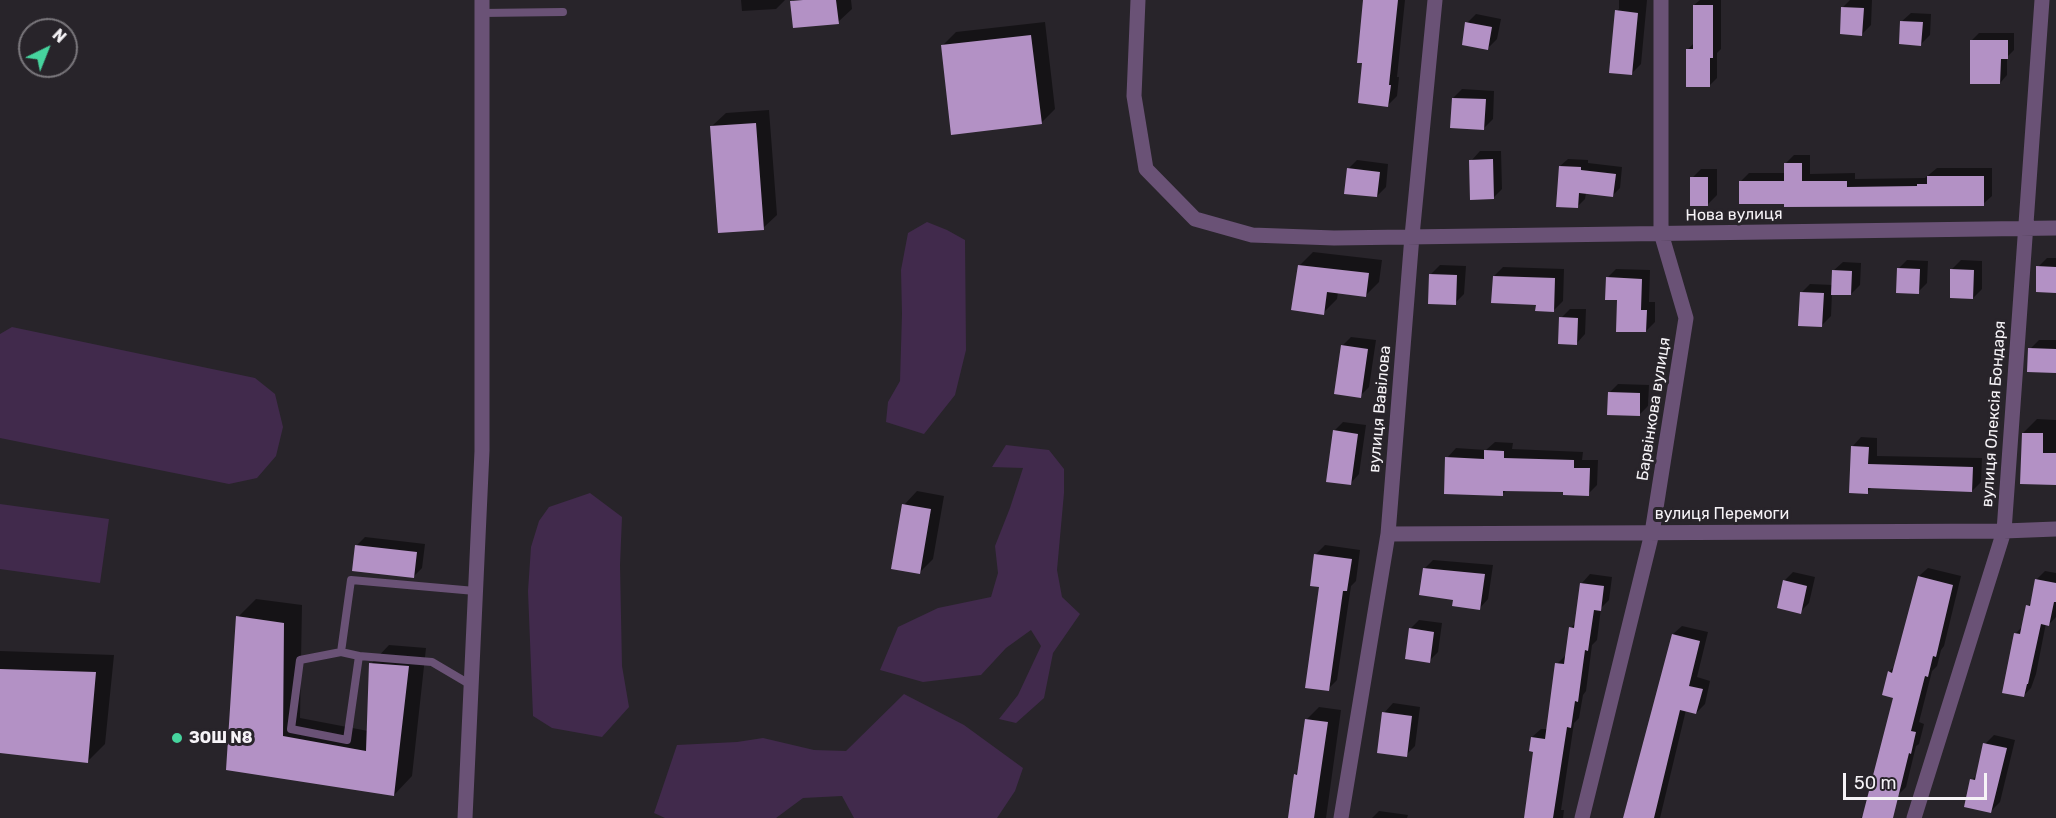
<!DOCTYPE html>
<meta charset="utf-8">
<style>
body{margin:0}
#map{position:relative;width:2056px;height:818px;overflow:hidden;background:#28242a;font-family:Rubik,sans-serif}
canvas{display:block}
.north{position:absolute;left:18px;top:18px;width:60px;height:60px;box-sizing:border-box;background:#28242a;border:2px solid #7a777c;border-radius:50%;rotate:43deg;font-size:16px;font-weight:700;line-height:24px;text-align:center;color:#f6f3f7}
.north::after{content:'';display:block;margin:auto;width:21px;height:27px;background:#46d49e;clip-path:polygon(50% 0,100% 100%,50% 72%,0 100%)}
.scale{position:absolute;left:1843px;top:773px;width:144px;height:27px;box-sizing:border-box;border:3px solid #f6f3f7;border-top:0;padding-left:8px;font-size:18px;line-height:21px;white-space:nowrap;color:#f6f3f7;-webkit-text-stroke:4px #28242a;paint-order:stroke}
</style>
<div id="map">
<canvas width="2056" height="818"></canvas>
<div class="north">N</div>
<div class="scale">50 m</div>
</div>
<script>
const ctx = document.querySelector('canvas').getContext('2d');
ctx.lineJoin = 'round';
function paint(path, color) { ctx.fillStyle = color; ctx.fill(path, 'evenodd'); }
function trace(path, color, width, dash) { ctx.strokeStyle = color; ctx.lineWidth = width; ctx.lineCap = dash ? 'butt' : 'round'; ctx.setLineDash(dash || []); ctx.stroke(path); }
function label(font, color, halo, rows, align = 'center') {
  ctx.font = font + ' Rubik,sans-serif'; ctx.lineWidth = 6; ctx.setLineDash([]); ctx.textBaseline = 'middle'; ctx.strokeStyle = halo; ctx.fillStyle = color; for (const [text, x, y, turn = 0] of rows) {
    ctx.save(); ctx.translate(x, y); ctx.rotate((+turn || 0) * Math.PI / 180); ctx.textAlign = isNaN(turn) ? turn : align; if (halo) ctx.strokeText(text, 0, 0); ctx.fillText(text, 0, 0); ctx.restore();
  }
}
paint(new Path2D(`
 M 927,222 L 947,230 L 965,240 L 966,350 L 955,395 L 924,434 L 886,422 L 888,402 L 900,381 L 902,314 L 901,270 L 908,233 Z
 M 12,327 L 255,378 L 275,394 L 283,427 L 276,456 L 257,478 L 229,484 L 0,438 L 0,334 Z
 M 1006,445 L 1049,450 L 1064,469 L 1064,493 L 1057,570 L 1062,597 L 1080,614 L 1053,653 L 1044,698 L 1016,723 L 999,719 L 1018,695 L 1041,646 L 1031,630 L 1006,648 L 981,675 L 923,682 L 880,670 L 898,627 L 938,608 L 991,597 L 998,573 L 995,546 L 1010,508 L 1023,468 L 992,467 Z
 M 590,493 L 622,517 L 620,565 L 622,666 L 629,707 L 602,737 L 552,728 L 533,716 L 528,591 L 531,547 L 539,521 L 549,507 Z
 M 0,504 L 109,519 L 100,583 L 0,569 Z
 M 904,694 L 964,725 L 1023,768 L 1015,791 L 997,818 L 854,818 L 842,796 L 803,798 L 776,818 L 665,818 L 654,813 L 677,745 L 737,742 L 763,738 L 814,750 L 846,751 Z`), '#412a4c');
paint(new Path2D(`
 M 741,0 L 785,0 L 776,9 L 742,11 Z
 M 793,0 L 851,0 L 852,9 L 838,22 L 792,2 Z
 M 1365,0 L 1405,0 L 1397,77 L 1399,77 L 1397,96 L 1388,105 L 1363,62 Z
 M 1619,0 L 1647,0 L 1641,64 L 1632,73 L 1617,11 L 1619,9 Z
 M 1700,0 L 1721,0 L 1721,49 L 1717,53 L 1717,78 L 1709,86 L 1687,50 L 1694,43 L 1694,5 Z
 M 1850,0 L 1872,0 L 1871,25 L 1862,34 L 1843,7 Z
 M 1911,13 L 1931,14 L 1930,35 L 1921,44 L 1901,22 Z
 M 1476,14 L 1501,19 L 1497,39 L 1488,48 L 1467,23 Z
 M 1045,22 L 1055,109 L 1041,123 L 942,46 L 956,32 Z
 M 1979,33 L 2014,33 L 2014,50 L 2007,57 L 2007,75 L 2000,83 L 1972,40 Z
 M 1462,89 L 1494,91 L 1493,119 L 1484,128 L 1453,98 Z
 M 769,110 L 777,215 L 763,228 L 712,126 L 726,113 Z
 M 1480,151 L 1501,151 L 1502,189 L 1493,198 L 1471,161 Z
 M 1794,155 L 1810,155 L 1810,174 L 1855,173 L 1855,179 L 1925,178 L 1937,168 L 1992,168 L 1992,196 L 1983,204 L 1786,202 L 1740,182 L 1749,173 L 1786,173 L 1786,163 Z
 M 1568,159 L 1588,160 L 1588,163 L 1622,167 L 1620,188 L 1613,195 L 1586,193 L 1585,199 L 1577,207 L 1560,166 Z
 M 1357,160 L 1388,164 L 1386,187 L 1377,196 L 1348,169 Z
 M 1701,169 L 1717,169 L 1717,195 L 1708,204 L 1692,178 Z
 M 1313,252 L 1382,260 L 1379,282 L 1365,296 L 1338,292 L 1337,299 L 1323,313 L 1299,266 Z
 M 2047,258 L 2056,258 L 2056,291 L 2038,267 Z
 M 1907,260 L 1928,261 L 1927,283 L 1918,292 L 1898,269 Z
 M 1961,260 L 1982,261 L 1982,289 L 1973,298 L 1952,269 Z
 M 1843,262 L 1861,263 L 1860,285 L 1851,294 L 1832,293 L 1831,316 L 1822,325 L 1801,293 L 1810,284 L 1833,285 L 1833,271 Z
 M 1440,265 L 1466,266 L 1464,294 L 1455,303 L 1431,274 Z
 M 1503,267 L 1564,269 L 1563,301 L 1554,310 L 1537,303 L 1494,276 Z
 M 1616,269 L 1650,270 L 1649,302 L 1655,302 L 1655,322 L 1646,331 L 1618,299 L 1607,278 Z
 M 1570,309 L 1586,309 L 1585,334 L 1576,344 L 1561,318 Z
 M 1351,337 L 1376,340 L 1369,387 L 1360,396 L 1342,346 Z
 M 2039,340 L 2056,340 L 2056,372 L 2030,349 Z
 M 1618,384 L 1649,385 L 1648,406 L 1639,415 L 1609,393 Z
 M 2037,419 L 2056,420 L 2056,483 L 2023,433 Z
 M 1343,422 L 1366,425 L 1359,474 L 1350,484 L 1334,431 Z
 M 1861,437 L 1877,438 L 1877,456 L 1982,458 L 1981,482 L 1972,491 L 1872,487 L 1867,492 L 1852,447 Z
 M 1495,442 L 1513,443 L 1512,449 L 1583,452 L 1582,460 L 1598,460 L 1597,485 L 1588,494 L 1565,491 L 1507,490 L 1502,494 L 1447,458 L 1456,448 L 1486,450 Z
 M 917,491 L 944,496 L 933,559 L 919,573 L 904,505 Z
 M 365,537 L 425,544 L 422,568 L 413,577 L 356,546 Z
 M 1325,545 L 1360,550 L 1356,581 L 1351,586 L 1337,680 L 1328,689 L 1321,586 L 1316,554 Z
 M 1433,560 L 1493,565 L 1488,599 L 1479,609 L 1424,569 Z
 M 1928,568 L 1961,576 L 1944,646 L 1941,650 L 1937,666 L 1932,671 L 1919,722 L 1924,724 L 1919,744 L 1916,746 L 1906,787 L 1897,796 L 1892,818 L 1861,818 L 1865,811 L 1895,697 L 1889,672 L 1895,666 L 1919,576 Z
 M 2045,571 L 2056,573 L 2056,617 L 2049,624 L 2046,623 L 2036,674 L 2031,688 L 2023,696 L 2016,633 L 2023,626 L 2028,606 L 2032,601 L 2037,579 Z
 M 1793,572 L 1815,577 L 1809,603 L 1800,612 L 1784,581 Z
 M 1590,574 L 1612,577 L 1609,600 L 1601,608 L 1597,640 L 1592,645 L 1586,691 L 1583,695 L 1579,718 L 1574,723 L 1561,810 L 1564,810 L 1563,818 L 1524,818 L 1535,751 L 1532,737 L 1541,729 L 1548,729 L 1557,664 L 1566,655 L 1571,628 L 1576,622 L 1582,583 Z
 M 256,599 L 302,605 L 300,718 L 368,731 L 371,664 L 389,645 L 426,648 L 412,776 L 394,795 L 227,769 L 238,617 Z
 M 1419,620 L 1442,623 L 1438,652 L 1429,661 L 1410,629 Z
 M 1682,626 L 1708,632 L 1697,677 L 1710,681 L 1705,704 L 1696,713 L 1686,710 L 1660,818 L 1623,818 L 1634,777 L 1637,774 L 1673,634 Z
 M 0,651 L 114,655 L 105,744 L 87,762 L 0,752 Z
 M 1393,703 L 1420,707 L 1415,746 L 1406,755 L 1384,713 Z
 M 1319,707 L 1341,710 L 1326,818 L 1289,818 L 1295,775 L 1299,771 L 1306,720 Z
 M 1994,735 L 2015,740 L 2000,802 L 1991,811 L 1972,780 L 1979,773 L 1985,744 Z
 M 1379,811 L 1408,815 L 1407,818 L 1372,818 Z`), '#0007');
paint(new Path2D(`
 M 803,0 L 836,0 L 839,24 L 793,28 L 790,1 Z
 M 1363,0 L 1398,0 L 1389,85 L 1391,85 L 1388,107 L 1358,103 L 1362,63 L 1357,63 Z
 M 1693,5 L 1713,5 L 1713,58 L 1710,58 L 1710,87 L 1686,87 L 1686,49 L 1693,49 Z
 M 1841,7 L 1864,8 L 1862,36 L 1840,34 Z
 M 1615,10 L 1638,13 L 1632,75 L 1609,73 Z
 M 1900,21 L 1923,22 L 1921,46 L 1899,44 Z
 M 1465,22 L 1492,27 L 1488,50 L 1462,45 Z
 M 1031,35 L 1042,124 L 951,135 L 941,45 Z
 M 1970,40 L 2008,40 L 2008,59 L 2001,59 L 2000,84 L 1970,84 Z
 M 1452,98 L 1486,99 L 1484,130 L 1450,128 Z
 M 756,123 L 764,230 L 718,233 L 710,126 Z
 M 1493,159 L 1494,199 L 1470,200 L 1469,160 Z
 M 1784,163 L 1802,163 L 1802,181 L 1847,181 L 1847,187 L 1917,186 L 1917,184 L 1927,184 L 1927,176 L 1984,176 L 1984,206 L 1784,207 L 1784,204 L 1739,204 L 1739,181 L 1784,181 Z
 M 1559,166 L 1581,167 L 1581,170 L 1616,174 L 1613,197 L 1579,193 L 1578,208 L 1556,207 Z
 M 1347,168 L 1380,172 L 1377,197 L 1344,194 Z
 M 1690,177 L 1708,177 L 1708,206 L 1690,206 Z
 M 1298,265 L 1369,273 L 1366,297 L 1327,292 L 1324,315 L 1291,310 Z
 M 2036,266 L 2056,267 L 2056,293 L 2036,292 Z
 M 1897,268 L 1920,269 L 1919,294 L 1896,293 Z
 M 1950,269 L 1974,270 L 1973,299 L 1950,298 Z
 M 1832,270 L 1852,271 L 1851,295 L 1831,295 Z
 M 1429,274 L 1457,275 L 1456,305 L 1428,304 Z
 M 1493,276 L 1555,278 L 1554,312 L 1535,311 L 1536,305 L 1491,303 Z
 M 1606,277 L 1642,279 L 1641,310 L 1647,310 L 1646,332 L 1616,332 L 1617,300 L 1605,300 Z
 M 1800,292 L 1824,293 L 1822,327 L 1798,326 Z
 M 1559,317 L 1578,318 L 1577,345 L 1558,344 Z
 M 1341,345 L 1368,349 L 1361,398 L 1334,394 Z
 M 2028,348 L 2056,349 L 2056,373 L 2027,372 Z
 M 1608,392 L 1640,393 L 1640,416 L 1607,415 Z
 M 1333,430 L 1358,434 L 1351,485 L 1326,482 Z
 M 2022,433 L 2043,433 L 2043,453 L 2056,453 L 2056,485 L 2020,484 Z
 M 1851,446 L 1869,447 L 1868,464 L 1973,467 L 1972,492 L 1868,488 L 1868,494 L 1849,493 Z
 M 1484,450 L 1504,451 L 1504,458 L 1574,460 L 1574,468 L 1590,468 L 1589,496 L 1563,495 L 1563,492 L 1503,491 L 1503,496 L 1444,494 L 1445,457 L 1484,459 Z
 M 902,504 L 931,509 L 920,574 L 891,569 Z
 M 355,545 L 417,552 L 414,578 L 352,571 Z
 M 1314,554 L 1352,559 L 1347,591 L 1343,591 L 1329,691 L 1305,688 L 1319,587 L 1310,586 Z
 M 1423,568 L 1485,574 L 1480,610 L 1452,606 L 1453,600 L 1419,595 Z
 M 1918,576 L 1953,585 L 1936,657 L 1933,656 L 1928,677 L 1925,676 L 1911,731 L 1916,732 L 1911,754 L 1909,753 L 1893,818 L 1862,818 L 1893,698 L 1882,695 L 1888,671 L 1892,673 Z
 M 2035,579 L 2056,583 L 2056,602 L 2054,602 L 2049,626 L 2041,624 L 2028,684 L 2027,684 L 2024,697 L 2002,693 L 2014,633 L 2020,634 L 2026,605 L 2030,606 Z
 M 1783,580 L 1807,586 L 1801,614 L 1777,608 Z
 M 1580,583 L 1604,586 L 1601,611 L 1594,610 L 1588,651 L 1585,650 L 1578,702 L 1575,701 L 1571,728 L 1567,727 L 1553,818 L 1524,818 L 1533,752 L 1529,751 L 1531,737 L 1545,739 L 1555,663 L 1564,664 L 1569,627 L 1574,628 Z
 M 236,616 L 284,623 L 283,736 L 366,751 L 369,663 L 409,666 L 394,796 L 226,770 Z
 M 1409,628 L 1434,632 L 1430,663 L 1405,659 Z
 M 1672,634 L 1700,641 L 1689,686 L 1703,689 L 1696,714 L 1680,710 L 1654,818 L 1623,818 Z
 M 0,669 L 96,672 L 88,763 L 0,753 Z
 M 1382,712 L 1412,716 L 1407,757 L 1377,753 Z
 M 1305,719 L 1328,722 L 1314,818 L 1288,818 L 1294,774 L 1297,775 Z
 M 1983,743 L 2007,748 L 1991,813 L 1964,807 L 1970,779 L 1975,780 Z`), '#b391c5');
trace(new Path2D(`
 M 482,13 L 563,12
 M 341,652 L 351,580 L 475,591
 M 359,656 L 341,652 L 300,660 L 291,729 L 347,740 L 359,656 L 432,662 L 471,685`), '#6a5276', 8);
trace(new Path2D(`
 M 1138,0 L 1134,96 L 1146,169 L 1195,219 L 1252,235 L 1334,238 L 2056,228
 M 1388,534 L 2004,531 L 2056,529
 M 465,818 L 482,451 L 482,0
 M 1341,818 L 1388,534 L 1412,236 L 1435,0
 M 1582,818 L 1652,533 L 1686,318 L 1661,233 L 1661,0
 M 1914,818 L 2004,531 L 2042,0`), '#6a5276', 15);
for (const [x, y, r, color] of [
 [177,738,6,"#46d49e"]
]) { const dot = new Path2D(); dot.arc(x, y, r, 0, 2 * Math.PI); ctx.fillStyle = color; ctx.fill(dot); trace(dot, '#28242a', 2); }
label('16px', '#f6f3f7', '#28242a', [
 ["Нова вулиця",1734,215,-1],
 ["вулиця Вавілова",1380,409,-85],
 ["Барвінкова вулиця",1654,409,-81],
 ["вулиця Олексія Бондаря",1994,414,-86],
 ["вулиця Перемоги",1722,514]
]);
label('bold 16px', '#f6f3f7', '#28242a', [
 ["ЗОШ N8",189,738]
], 'left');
</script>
